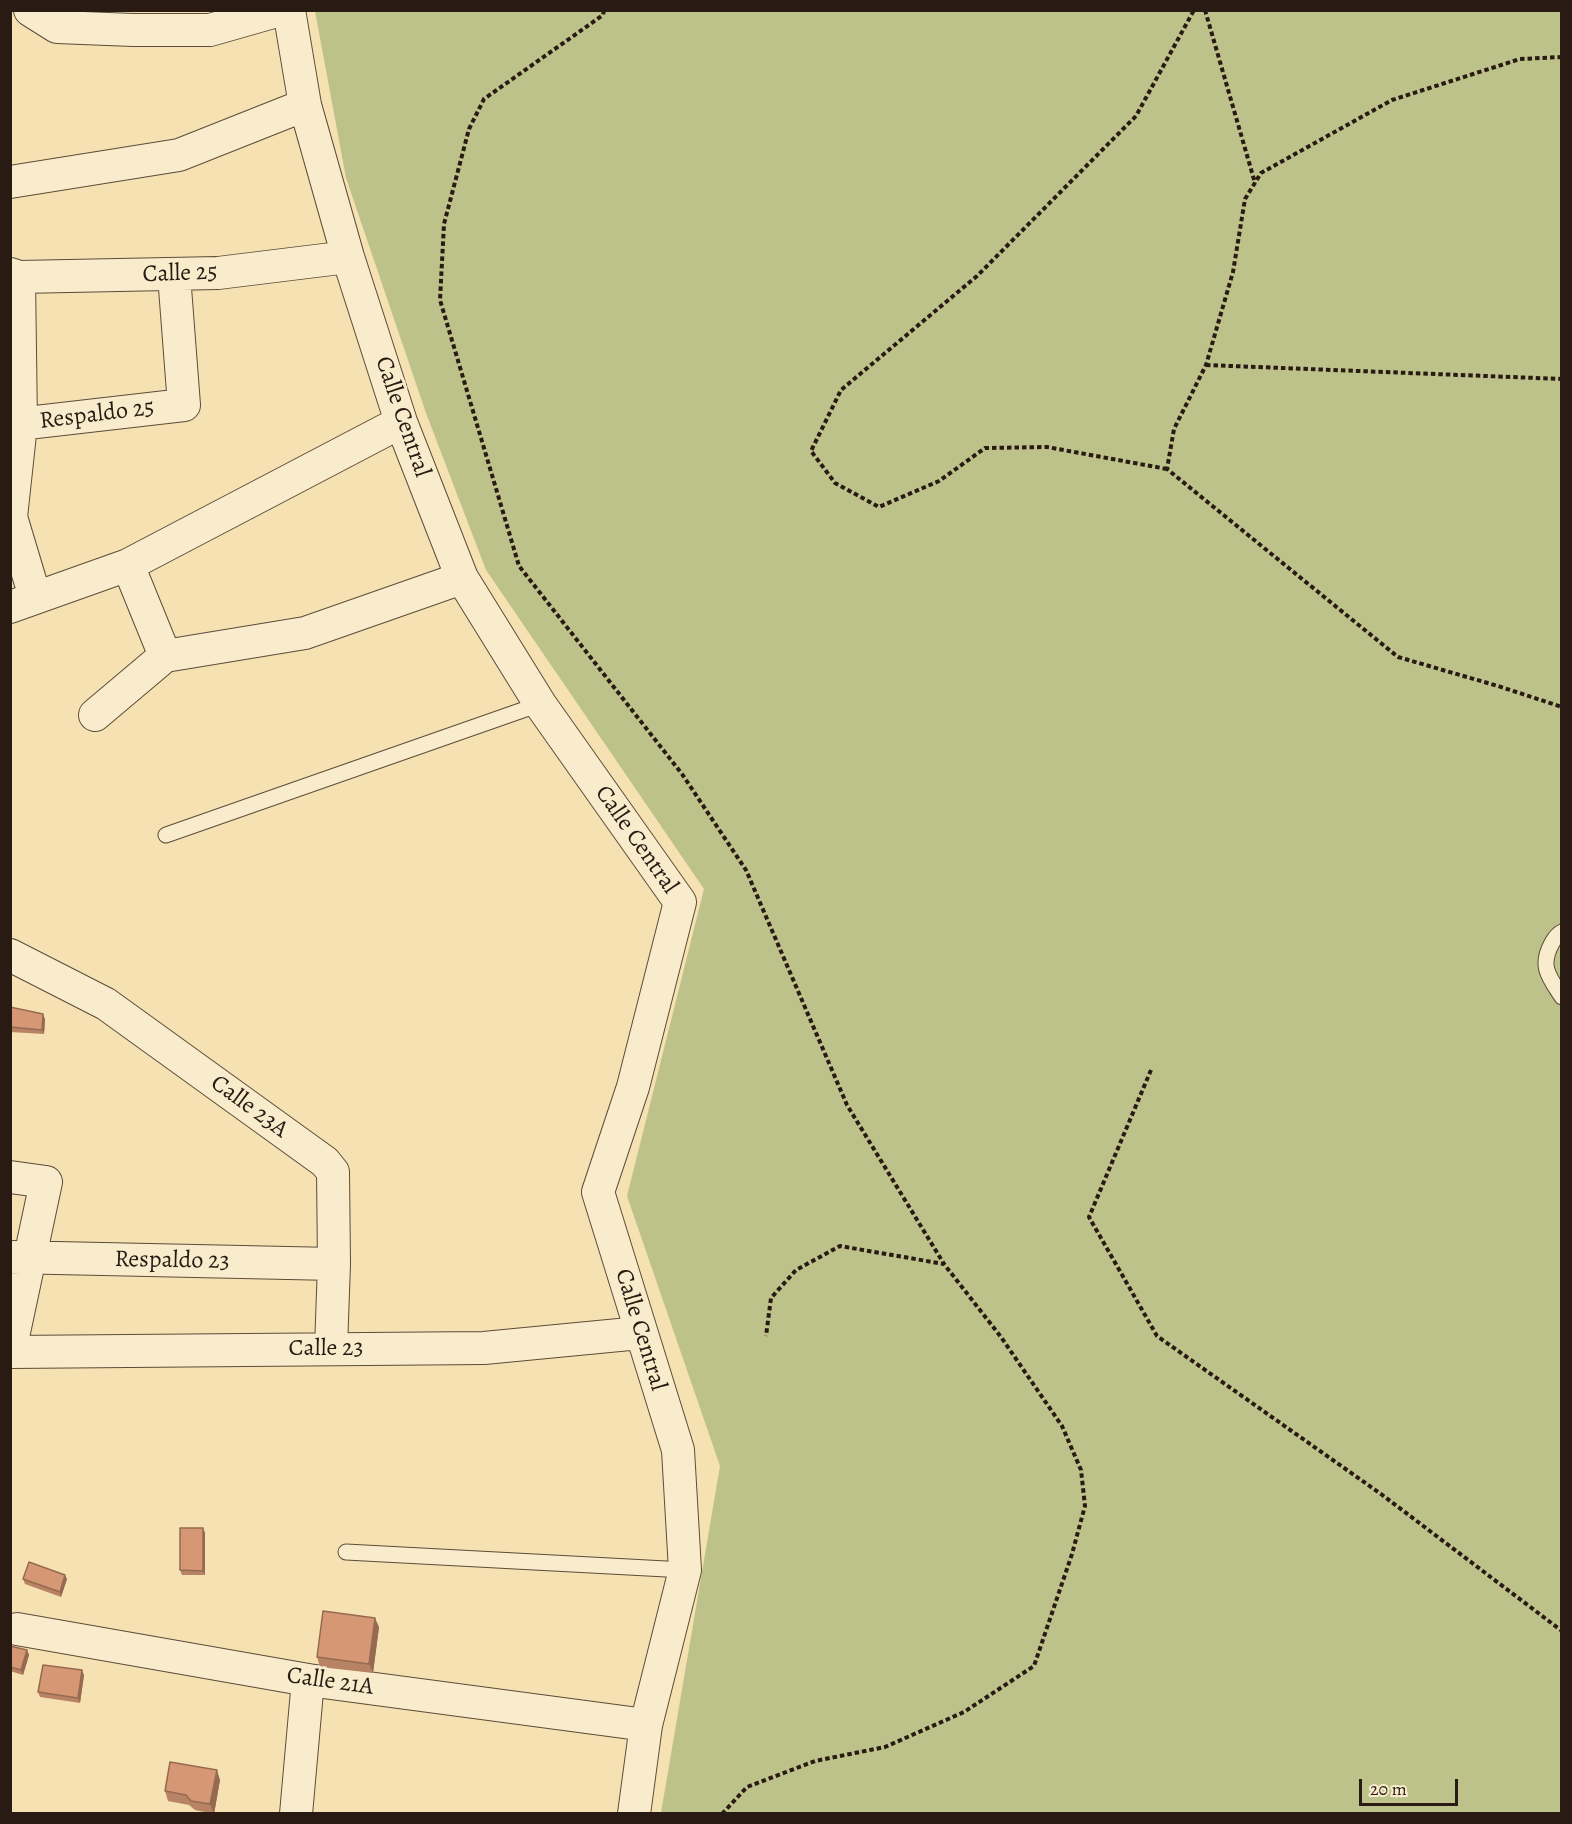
<!DOCTYPE html>
<style>
body{margin:0}
#map{position:relative;width:1572px;height:1824px;overflow:hidden;background:#f5e1b1;font-family:Alegreya,serif}
canvas{display:block}
.frame{position:absolute;inset:0;border:12px solid #291a13;pointer-events:none}
.scale{position:absolute;left:1359px;top:1779px;width:99px;height:27px;box-sizing:border-box;border:3px solid #291a13;border-top:0;padding-left:8px;font-size:18px;line-height:21px;white-space:nowrap;color:#291a13;-webkit-text-stroke:4px #f8eccc;paint-order:stroke}
</style>
<div id="map">
<canvas width="1572" height="1824"></canvas>
<div class="frame"></div>
<div class="scale">20 m</div>
</div>
<script>
const ctx = document.querySelector('canvas').getContext('2d');
ctx.lineJoin = 'round';
function paint(path, color) { ctx.fillStyle = color; ctx.fill(path, 'evenodd'); }
function trace(path, color, width, dash) { ctx.strokeStyle = color; ctx.lineWidth = width; ctx.lineCap = dash ? 'butt' : 'round'; ctx.setLineDash(dash || []); ctx.stroke(path); }
function label(font, color, halo, rows, align = 'center') {
  ctx.font = font + ' Alegreya,serif'; ctx.lineWidth = 6; ctx.setLineDash([]); ctx.textBaseline = 'middle'; ctx.strokeStyle = halo; ctx.fillStyle = color; for (const [text, x, y, turn = 0] of rows) {
    ctx.save(); ctx.translate(x, y); ctx.rotate((+turn || 0) * Math.PI / 180); ctx.textAlign = isNaN(turn) ? turn : align; if (halo) ctx.strokeText(text, 0, 0); ctx.fillText(text, 0, 0); ctx.restore();
  }
}
paint(new Path2D(`
 M 315,11 L 1561,11 L 1561,1813 L 661,1813 L 720,1466 L 627,1196 L 704,889 L 486,570 L 426,413 L 346,178 Z`), '#bdc28a');
const service = new Path2D(`
 M 166,835 L 540,704
 M 1562,932 C 1556,935 1555,938 1552,943 C 1539,966 1549,977 1562,997
 M 346,1552 L 685,1570`);
const minor = new Path2D(`
 M 30,10 L 57,27 L 133,30 L 210,30 L 280,10
 M 289,10 L 305,105 L 348,257 L 401,422 L 462,578 L 540,704 L 680,902 L 633,1087 L 598,1192 L 678,1450 L 685,1570 L 646,1725 L 634,1814
 M 10,182 L 179,155 L 305,105
 M 10,274 L 19,277 L 218,273 L 348,257
 M 19,277 L 21,425 L 11,517 L 35,597
 M 10,425 L 184,405 L 174,275
 M 128,565 L 165,656
 M 10,607 L 128,565 L 401,422
 M 95,715 L 165,656 L 305,633 L 462,578
 M 10,955 L 106,1004 L 325,1162 L 333,1172 L 334,1264 L 331,1348
 M 10,1177 L 46,1182 L 10,1351
 M 10,1257 L 334,1264
 M 10,1352 L 484,1348 L 640,1333
 M 17,1629 L 308,1680 L 646,1725
 M 296,1814 L 308,1680`);
trace(service, '#5c4c3a', 17);
trace(minor, '#5c4c3a', 34);
trace(new Path2D(`
 M 604,10 L 603,15 L 484,99 L 469,129 L 444,224 L 440,300 L 519,566 L 682,774 L 746,870 L 847,1105 L 944,1264
 M 1205,10 L 1255,183
 M 1562,57 L 1520,59 L 1392,100 L 1261,173 L 1245,199 L 1233,272 L 1206,365 L 1174,429 L 1167,469 L 1398,657 L 1498,686 L 1562,707
 M 1206,365 L 1562,379
 M 1167,469 L 1047,447 L 985,448 L 939,481 L 879,507 L 835,483 L 811,451 L 841,390 L 977,276 L 1136,116 L 1194,10
 M 1151,1070 L 1089,1217 L 1157,1336 L 1381,1494 L 1562,1631
 M 722,1814 L 747,1787 L 815,1761 L 885,1747 L 964,1712 L 1034,1666 L 1072,1554 L 1085,1506 L 1081,1470 L 1062,1426 L 1001,1337 L 944,1264 L 840,1246 L 796,1270 L 771,1298 L 766,1336`), '#291a13', 4, [4.5, 3]);
trace(service, '#f8eccc', 15);
trace(minor, '#f8eccc', 32);
paint(new Path2D(`
 M 10,1007 L 45,1019 L 44,1034 L 10,1032 Z
 M 203,1528 L 205,1533 L 205,1575 L 182,1575 L 180,1570 Z
 M 23,1579 L 67,1579 L 61,1597 L 25,1584 Z
 M 379,1627 L 373,1673 L 320,1667 L 317,1657 Z
 M 10,1646 L 27,1650 L 29,1655 L 23,1675 L 10,1671 Z
 M 84,1675 L 80,1703 L 40,1697 L 38,1692 Z
 M 220,1780 L 214,1814 L 195,1810 L 189,1805 L 168,1801 L 165,1791 Z`), '#b88364');
paint(new Path2D(`
 M 43,1014 L 45,1019 L 44,1034 L 42,1030 Z
 M 203,1528 L 205,1533 L 205,1575 L 203,1571 Z
 M 65,1575 L 67,1579 L 61,1597 L 60,1592 Z
 M 375,1618 L 379,1627 L 373,1673 L 369,1664 Z
 M 27,1650 L 29,1655 L 23,1675 L 21,1670 Z
 M 82,1670 L 84,1675 L 80,1703 L 78,1698 Z
 M 217,1770 L 220,1780 L 214,1814 L 210,1804 Z`), '#966a51');
const building = new Path2D(`
 M 10,1007 L 43,1014 L 42,1030 L 10,1027 Z
 M 180,1528 L 203,1528 L 203,1571 L 180,1570 Z
 M 29,1562 L 65,1575 L 60,1592 L 23,1579 Z
 M 323,1611 L 375,1618 L 369,1664 L 317,1657 Z
 M 10,1646 L 27,1650 L 21,1670 L 10,1667 Z
 M 43,1665 L 82,1670 L 78,1698 L 38,1692 Z
 M 170,1762 L 217,1770 L 210,1804 L 191,1801 L 186,1795 L 165,1791 Z`);
paint(building, '#d69874');
trace(building, '#966a51', 1.5);
label('24px', '#291a13', '#f8eccc', [
 ["Calle 25",180,274,-2],
 ["Respaldo 25",97,415,-7],
 ["Calle Central",402,417,71],
 ["Calle Central",636,840,55],
 ["Calle 23A",249,1107,36],
 ["Respaldo 23",172,1261,1],
 ["Calle Central",640,1330,73],
 ["Calle 23",326,1349],
 ["Calle 21A",330,1682,8]
]);
</script>
